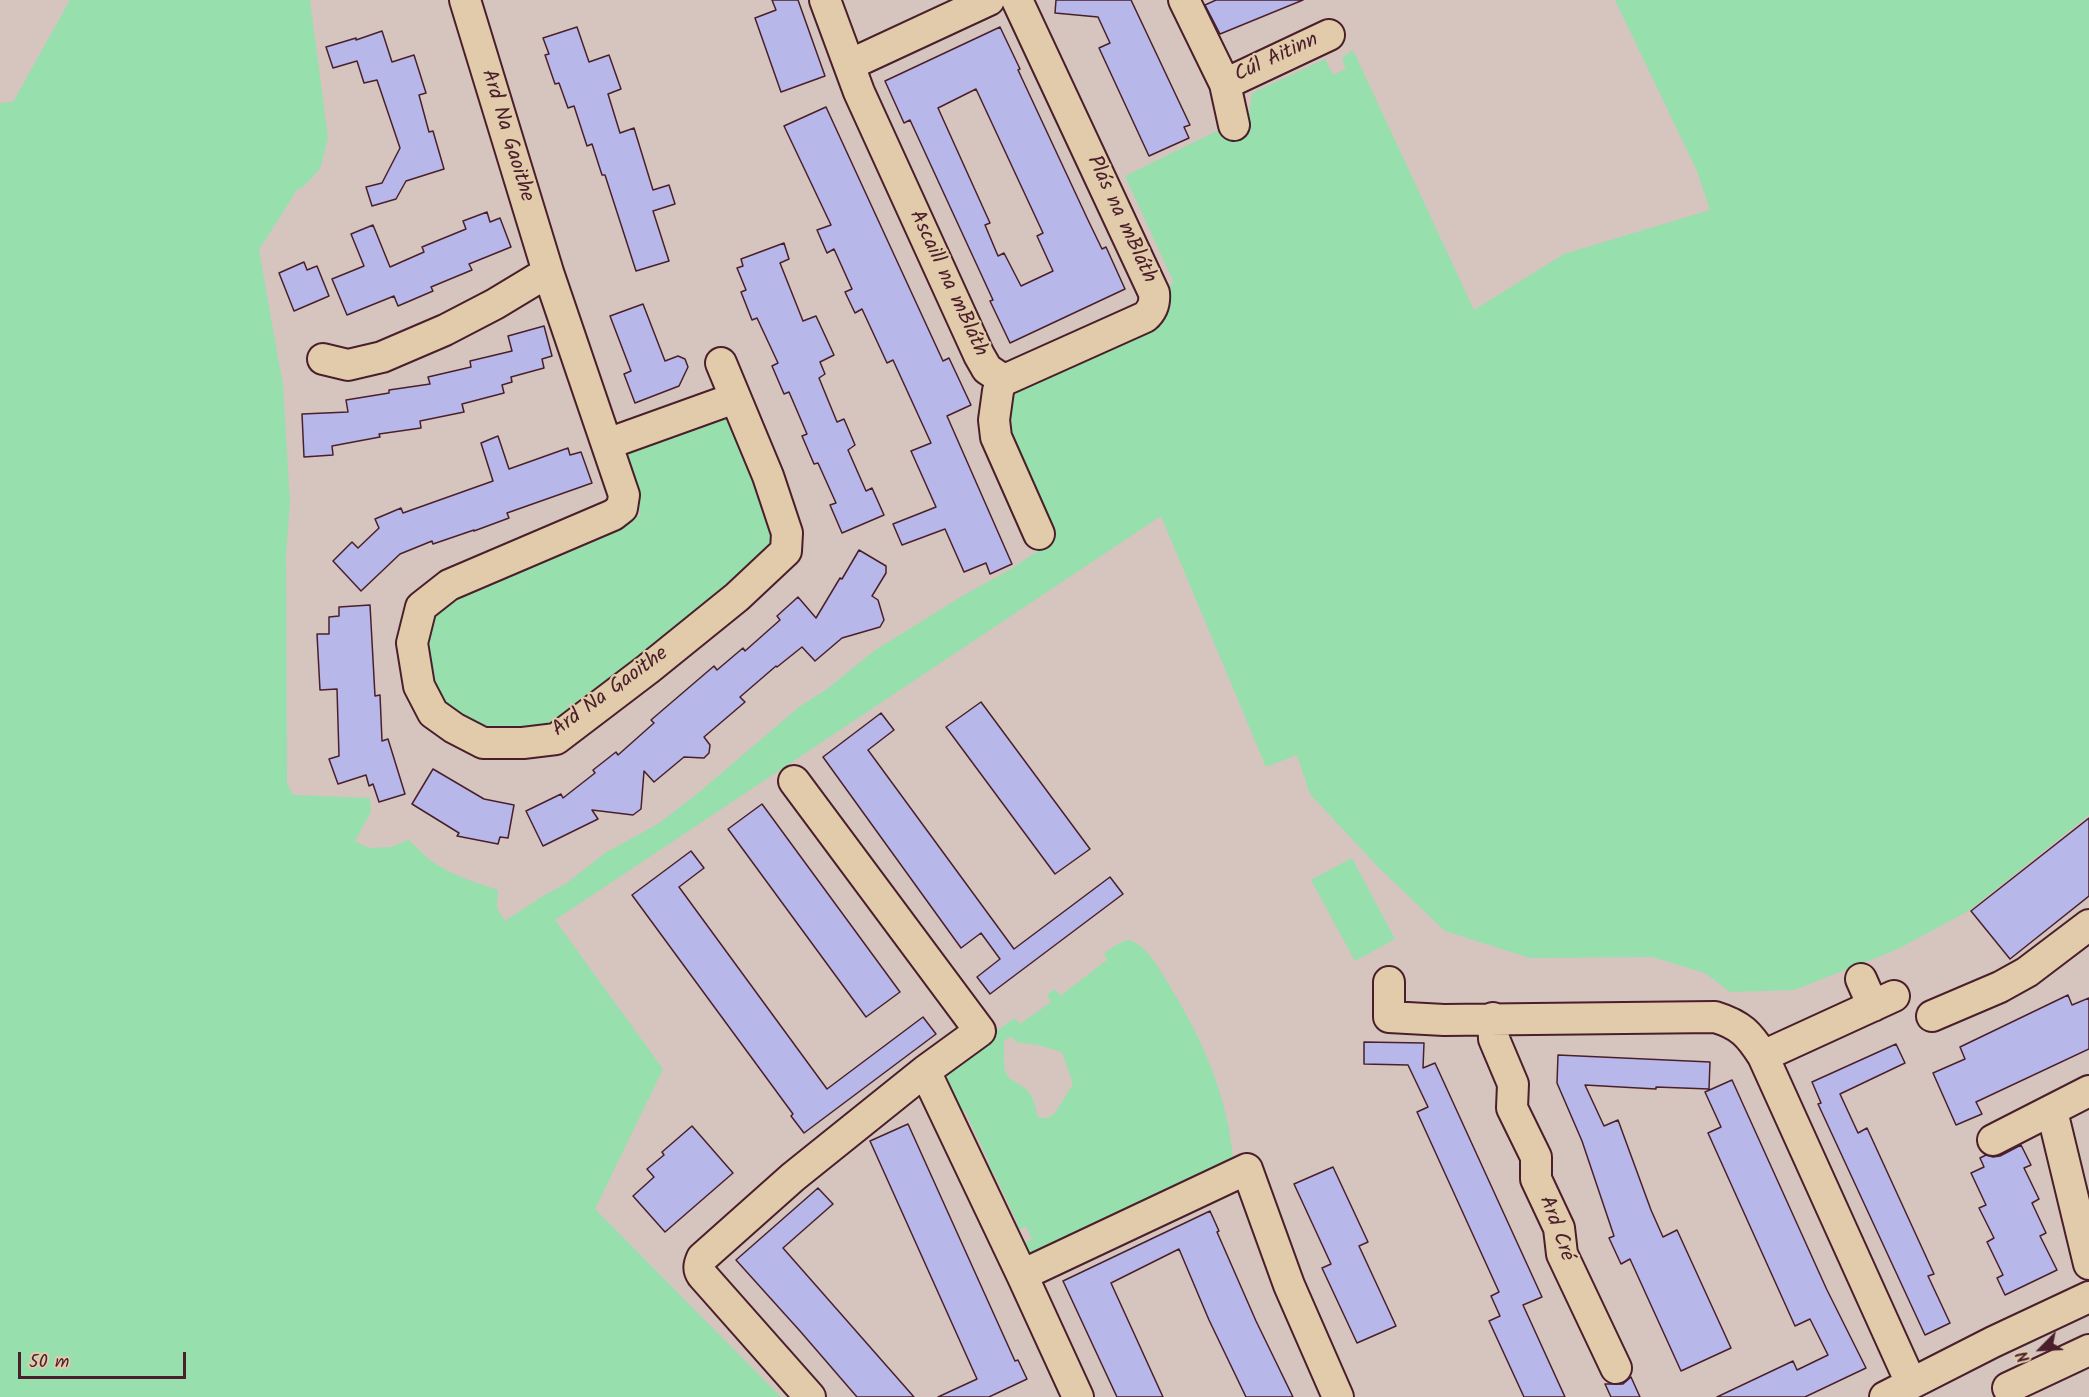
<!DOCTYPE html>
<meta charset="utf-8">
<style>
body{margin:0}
#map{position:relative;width:2089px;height:1397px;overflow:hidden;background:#d5c5be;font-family:Kalam,sans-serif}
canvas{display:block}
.north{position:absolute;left:2011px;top:1319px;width:60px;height:60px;-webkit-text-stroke:4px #e2cbab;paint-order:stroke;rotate:246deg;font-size:16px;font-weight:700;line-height:24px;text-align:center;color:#4a1f2b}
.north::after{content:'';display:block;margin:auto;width:21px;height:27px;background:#4a1f2b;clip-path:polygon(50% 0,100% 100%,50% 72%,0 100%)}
.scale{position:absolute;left:18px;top:1352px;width:168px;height:27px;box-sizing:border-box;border:3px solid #4a1f2b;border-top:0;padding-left:8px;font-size:18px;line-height:21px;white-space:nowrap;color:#4a1f2b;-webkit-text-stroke:4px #e2cbab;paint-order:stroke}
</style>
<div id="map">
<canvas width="2089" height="1397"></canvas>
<div class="north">N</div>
<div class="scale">50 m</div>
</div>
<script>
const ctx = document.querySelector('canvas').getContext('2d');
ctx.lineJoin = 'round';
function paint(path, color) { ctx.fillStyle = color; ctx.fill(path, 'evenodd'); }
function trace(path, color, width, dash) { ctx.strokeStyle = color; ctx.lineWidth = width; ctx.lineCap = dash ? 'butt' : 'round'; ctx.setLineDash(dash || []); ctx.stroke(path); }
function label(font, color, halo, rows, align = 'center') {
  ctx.font = font + ' Kalam,sans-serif'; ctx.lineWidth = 4.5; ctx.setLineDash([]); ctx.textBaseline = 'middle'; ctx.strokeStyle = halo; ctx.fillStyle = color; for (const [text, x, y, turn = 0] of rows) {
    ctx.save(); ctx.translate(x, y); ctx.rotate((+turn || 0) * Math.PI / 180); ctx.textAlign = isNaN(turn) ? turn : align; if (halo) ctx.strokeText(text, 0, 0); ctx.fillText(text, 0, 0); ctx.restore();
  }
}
paint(new Path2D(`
 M 70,0 L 310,0 L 328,138 L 320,169 L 303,187 L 297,190 L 259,250 L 283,385 L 290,502 L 286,555 L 287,783 L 293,795 L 370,798 L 371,812 L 355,841 L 369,848 L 391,847 L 408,840 C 416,845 421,853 429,859 C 449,875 475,882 498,890 L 497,908 L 505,921 L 543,896 L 567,883 L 605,853 L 658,824 L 697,794 L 799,707 L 827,689 L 874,651 L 959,598 L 1011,569 L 1042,548 L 1007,432 L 1012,391 L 1174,283 L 1125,176 L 1221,129 L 1247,129 L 1252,93 L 1325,59 L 1333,75 L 1346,69 L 1342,58 L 1353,50 L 1474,310 L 1564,254 L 1710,210 L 1697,171 L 1615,0 L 2089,0 L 2089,815 L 1970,910 L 1896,950 L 1794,990 L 1730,992 L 1705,973 L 1652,957 L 1530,958 L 1445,931 L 1380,869 L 1310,794 L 1297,755 L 1266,767 L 1161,516 L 555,920 L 663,1069 L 595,1209 L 781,1397 L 0,1397 L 0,103 L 13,102 Z
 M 725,417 L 729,421 L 776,530 L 772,547 L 574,712 L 554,725 L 499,731 L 476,726 L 443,702 L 424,663 L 431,611 L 447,598 L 641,515 L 625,463 L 627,452 Z
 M 1352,858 L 1395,939 L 1355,961 L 1311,880 Z
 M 1130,940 C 1149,948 1159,968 1169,985 C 1202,1038 1227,1095 1233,1157 L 1231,1162 L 1198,1182 L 1194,1176 L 1137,1202 L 1140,1209 L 1109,1224 L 1105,1217 L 1049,1244 L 1052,1252 L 1030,1258 L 1019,1245 L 1032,1239 L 1026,1226 L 1013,1233 L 1011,1228 L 1018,1224 L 993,1171 L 985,1174 L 983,1168 L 990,1164 L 965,1111 L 954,1116 L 941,1076 L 952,1063 L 1012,1020 L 1016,1019 L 1020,1024 L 1051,1002 L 1047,995 L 1055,989 L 1060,996 L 1107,960 L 1104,954 C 1112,948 1119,941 1130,940 ZM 1013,1037 L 1016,1042 L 1038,1045 L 1062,1052 L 1073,1084 L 1055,1113 L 1048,1118 L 1038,1118 C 1036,1109 1034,1098 1028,1091 C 1022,1084 1010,1082 1006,1073 C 1002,1064 1005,1050 1004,1040 Z`), '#97dfad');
const building = new Path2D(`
 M 772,0 L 798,0 L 825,76 L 781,92 L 755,18 L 776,10 Z
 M 1056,0 L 1131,0 L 1190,125 L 1184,127 L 1189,138 L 1149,156 L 1099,48 L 1110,43 L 1098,17 L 1055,13 Z
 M 1216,0 L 1303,0 L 1220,34 L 1205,5 Z
 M 577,27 L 589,62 L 609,55 L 621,89 L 608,94 L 620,133 L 634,128 L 653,190 L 669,185 L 675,204 L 653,211 L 669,261 L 636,271 L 605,175 L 602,175 L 592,144 L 587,146 L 574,106 L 568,108 L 559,83 L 555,84 L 545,55 L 549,54 L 543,38 Z
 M 1000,27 L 1020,69 L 1018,70 L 1088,220 L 1102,249 L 1106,247 L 1125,289 L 1010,343 L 990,301 L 993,300 L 910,120 L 904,123 L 885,81 ZM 976,89 L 1043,233 L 1037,236 L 1053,271 L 1021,286 L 1004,253 L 998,256 L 985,225 L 990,223 L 938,108 Z
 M 382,31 L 392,62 L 414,55 L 426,93 L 419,95 L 429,132 L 433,131 L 444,169 L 406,181 L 396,199 L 372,206 L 366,187 L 382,183 L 400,148 L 377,80 L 364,83 L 357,61 L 333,68 L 326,47 L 356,38 L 356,40 Z
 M 826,107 L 943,361 L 949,358 L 971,405 L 947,416 L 1012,564 L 990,574 L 986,563 L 964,572 L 945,529 L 902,545 L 893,524 L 936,507 L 911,451 L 931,443 L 893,360 L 887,363 L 862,309 L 855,313 L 845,292 L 852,289 L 834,249 L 827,253 L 817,230 L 831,225 L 784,126 Z
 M 487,212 L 490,222 L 500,218 L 511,247 L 469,264 L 472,270 L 431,287 L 433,291 L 398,306 L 394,296 L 347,315 L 332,279 L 364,266 L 351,234 L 373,225 L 390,267 L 424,252 L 422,247 L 466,229 L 463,221 Z
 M 784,243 L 789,259 L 780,263 L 803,321 L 816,316 L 834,355 L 820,362 L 825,374 L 819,378 L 837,422 L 844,419 L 855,445 L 848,450 L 866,491 L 872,488 L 884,515 L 842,533 L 830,505 L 836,503 L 818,463 L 814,464 L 802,436 L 807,434 L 789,392 L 784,394 L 772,366 L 778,363 L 757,318 L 752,320 L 741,292 L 746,290 L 737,268 L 743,266 L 741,259 Z
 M 304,262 L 307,270 L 317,266 L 329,296 L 294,311 L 279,273 Z
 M 643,304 L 665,361 L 678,356 L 685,359 L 688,367 L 679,386 L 635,403 L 624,374 L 631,371 L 610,316 Z
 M 544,326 L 552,356 L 542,359 L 544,368 L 511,377 L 512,382 L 502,385 L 504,393 L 462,404 L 464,412 L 420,421 L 421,428 L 379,434 L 380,437 L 332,446 L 333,455 L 304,457 L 302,414 L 348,412 L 346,400 L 389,393 L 389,390 L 430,384 L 428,377 L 471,367 L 470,361 L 512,351 L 508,336 Z
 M 498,436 L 509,469 L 568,448 L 570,455 L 581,452 L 592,483 L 507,513 L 509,518 L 474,531 L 474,530 L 433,544 L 432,541 L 400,554 L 361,591 L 333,561 L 352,542 L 358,548 L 379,528 L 375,519 L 401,508 L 403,513 L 493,481 L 481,443 Z
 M 859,550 L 886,566 L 886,573 L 872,596 L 878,600 L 884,620 L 880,627 L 842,638 L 815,661 L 802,647 L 777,667 L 776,666 L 740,697 L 745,702 L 704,737 L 710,745 L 709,753 L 704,758 L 684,757 L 654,782 L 644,771 L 641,809 L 633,815 L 592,810 L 598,819 L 543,846 L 526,811 L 561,794 L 563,798 L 595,773 L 593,770 L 616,752 L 618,755 L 654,723 L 651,720 L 714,666 L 717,670 L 743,648 L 745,651 L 780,620 L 777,616 L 798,597 L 816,618 L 840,578 L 842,579 Z
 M 370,605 L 375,696 L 380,695 L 382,741 L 388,739 L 405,794 L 379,802 L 373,784 L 369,786 L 366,775 L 338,784 L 329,759 L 339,756 L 337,689 L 320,690 L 317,634 L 329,634 L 329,617 L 339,616 L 339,607 Z
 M 981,702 L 1090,849 L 1055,874 L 946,727 Z
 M 881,713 L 894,730 L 868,750 L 1014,949 L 1110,877 L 1123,894 L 990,994 L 977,977 L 1000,959 L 981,933 L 961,948 L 823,757 Z
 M 433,769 L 484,799 L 514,805 L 508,838 L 500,837 L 498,844 L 457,836 L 459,833 L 412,804 Z
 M 762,804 L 900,992 L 866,1017 L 728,829 Z
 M 2089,818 L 2089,896 L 2010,959 L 1971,911 Z
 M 691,851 L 704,868 L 679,887 L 827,1089 L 923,1017 L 936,1034 L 804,1133 L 791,1116 L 793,1114 L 632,895 Z
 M 2068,995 L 2072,1005 L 2089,998 L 2089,1049 L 1976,1102 L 1982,1114 L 1956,1125 L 1933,1073 L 1965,1059 L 1960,1047 Z
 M 1364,1042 L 1424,1043 L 1423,1068 L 1435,1063 L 1542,1297 L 1523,1305 L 1565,1397 L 1524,1397 L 1489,1321 L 1500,1316 L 1491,1296 L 1499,1292 L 1417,1112 L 1428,1107 L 1408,1065 L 1364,1064 Z
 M 1896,1044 L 1905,1063 L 1840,1094 L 1858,1133 L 1867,1128 L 1934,1274 L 1928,1276 L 1950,1323 L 1925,1335 L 1818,1104 L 1821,1103 L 1812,1082 Z
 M 1558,1055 L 1710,1062 L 1709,1089 L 1656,1087 L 1656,1089 L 1585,1085 L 1604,1126 L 1618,1120 L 1651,1210 L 1663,1237 L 1677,1230 L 1731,1348 L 1681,1371 L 1630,1259 L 1621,1264 L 1609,1238 L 1614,1236 L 1582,1141 L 1557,1083 Z
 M 1732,1080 L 1827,1290 L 1866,1368 L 1805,1397 L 1717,1397 L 1793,1361 L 1797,1370 L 1828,1355 L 1810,1319 L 1795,1326 L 1708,1133 L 1721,1127 L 1705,1092 Z
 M 908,1124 L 1015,1361 L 1018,1360 L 1027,1379 L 989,1397 L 938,1397 L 977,1379 L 870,1141 Z
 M 692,1126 L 733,1173 L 665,1232 L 633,1196 L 654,1177 L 647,1169 L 664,1155 L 662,1152 Z
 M 2021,1145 L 2031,1165 L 2024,1168 L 2039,1199 L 2032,1203 L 2046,1233 L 2040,1236 L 2057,1270 L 2005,1295 L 1997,1278 L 2003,1275 L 1987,1242 L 1994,1238 L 1979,1208 L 1986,1205 L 1971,1173 L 1984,1167 L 1980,1158 L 1986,1155 L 1993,1157 L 2000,1156 Z
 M 1333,1167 L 1368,1242 L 1359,1246 L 1396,1326 L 1357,1343 L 1322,1268 L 1331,1264 L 1294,1184 Z
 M 818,1188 L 833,1204 L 783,1248 L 914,1397 L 857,1397 L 800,1331 L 736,1260 Z
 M 1210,1211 L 1219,1231 L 1217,1232 L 1256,1321 L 1293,1397 L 1246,1397 L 1209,1320 L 1179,1249 L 1111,1283 L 1163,1397 L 1117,1397 L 1063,1281 Z
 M 1631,1377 L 1640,1397 L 1611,1397 L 1605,1384 L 1623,1384 Z`);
paint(building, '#b8b7e9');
trace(building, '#4a1f2b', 1.5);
const minor = new Path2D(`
 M 465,0 L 548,272 L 624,495 L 622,508 L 613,515 L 449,585 L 421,607 L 412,643 L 419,686 L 433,713 L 454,728 L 483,743 L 523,743 L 556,739 L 648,669 L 737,597 L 786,551 L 787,533 L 768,476 L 721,363
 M 825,0 L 859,92 L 979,355 L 987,369 L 1002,379
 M 1184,0 L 1225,84 L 1234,125
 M 849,65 L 989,0
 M 1225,84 L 1329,35
 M 323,359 L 348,365 L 382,357 L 445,330 L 495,304 L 548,272
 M 1002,379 L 1009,378 L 1145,317 C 1153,310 1155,303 1154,293 L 1017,0
 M 1002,379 L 998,391 L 994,420 L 996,437 L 1039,534
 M 607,444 L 735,398
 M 794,781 L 980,1031 L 925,1071
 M 1861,979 L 1873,1006
 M 1389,982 L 1389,1017 L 1444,1020 L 1715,1017 C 1741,1025 1749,1034 1763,1056 L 1911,1383
 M 1932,1016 L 2000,987 L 2027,972 L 2089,925
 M 1493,1018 L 1494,1039 L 1513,1084 L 1512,1108 L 1536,1157 L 1536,1179 L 1559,1228 L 1562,1254 L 1616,1368
 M 1763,1056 L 1894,996
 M 2052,1111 L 2089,1264
 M 1993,1140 L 2089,1091
 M 2008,1388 L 2089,1350
 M 810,1397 L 702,1275 C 698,1269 699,1265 702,1258 L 793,1177 L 925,1071 L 1022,1275
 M 1078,1397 L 1022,1275 L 1247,1169 L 1289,1285 L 1338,1397
 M 1885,1397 L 1993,1342 L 2089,1297`);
trace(minor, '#4a1f2b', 34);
trace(minor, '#e2cbab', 30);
label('21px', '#4a1f2b', '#e2cbab', [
 ["Cúl Aitinn",1277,59,-25],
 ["Ard Na Gaoithe",506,136,73],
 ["Plás na mBláth",1120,220,65],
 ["Ascaill na mBláth",947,284,65],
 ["Ard Na Gaoithe",611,693,-36],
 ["Ard Cré",1555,1229,70]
]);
</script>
